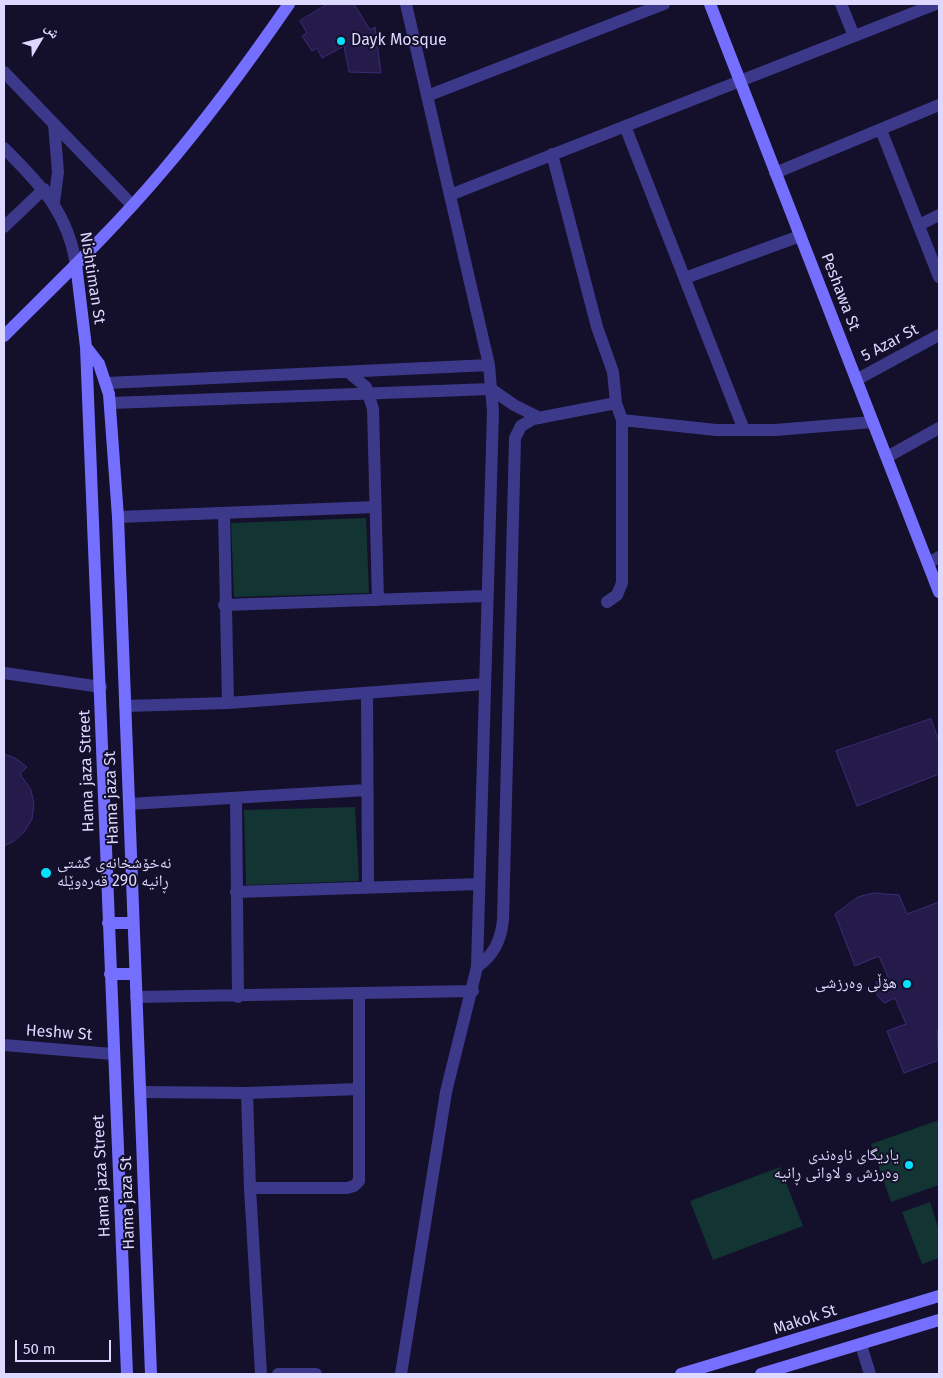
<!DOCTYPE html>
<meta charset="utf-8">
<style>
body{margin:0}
#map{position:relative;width:943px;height:1378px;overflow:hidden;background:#140f2a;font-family:"Fira Sans","Noto Naskh Arabic",sans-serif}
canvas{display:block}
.frame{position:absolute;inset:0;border:5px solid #ddd8ff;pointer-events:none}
.north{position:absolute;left:15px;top:15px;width:50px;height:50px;-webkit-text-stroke:4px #140f2a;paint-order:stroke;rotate:53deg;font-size:14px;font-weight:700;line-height:20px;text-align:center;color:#ddd8ff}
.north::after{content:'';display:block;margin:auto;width:18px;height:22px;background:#ddd8ff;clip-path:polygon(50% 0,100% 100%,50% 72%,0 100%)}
.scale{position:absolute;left:15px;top:1340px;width:96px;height:22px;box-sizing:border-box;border:2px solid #ddd8ff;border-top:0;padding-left:6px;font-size:15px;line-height:18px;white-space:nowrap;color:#ddd8ff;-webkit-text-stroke:4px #140f2a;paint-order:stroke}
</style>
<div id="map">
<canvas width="943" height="1378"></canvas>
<div class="frame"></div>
<div class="north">ش</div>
<div class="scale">50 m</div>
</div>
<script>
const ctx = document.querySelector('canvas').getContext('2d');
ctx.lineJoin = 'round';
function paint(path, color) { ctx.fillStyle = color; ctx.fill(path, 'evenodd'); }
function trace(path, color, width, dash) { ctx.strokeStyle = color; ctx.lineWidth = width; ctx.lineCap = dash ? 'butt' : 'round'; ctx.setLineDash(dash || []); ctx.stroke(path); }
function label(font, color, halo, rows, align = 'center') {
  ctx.font = font + ' "Fira Sans","Noto Naskh Arabic",sans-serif'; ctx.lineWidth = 4; ctx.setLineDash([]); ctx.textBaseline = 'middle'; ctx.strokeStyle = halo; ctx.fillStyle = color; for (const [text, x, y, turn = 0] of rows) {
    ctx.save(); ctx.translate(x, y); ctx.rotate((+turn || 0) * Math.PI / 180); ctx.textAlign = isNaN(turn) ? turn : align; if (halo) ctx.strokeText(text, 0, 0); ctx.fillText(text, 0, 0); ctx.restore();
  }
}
paint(new Path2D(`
 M 366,518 L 369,593 L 234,597 L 231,523 Z
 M 355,807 L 359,881 L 246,885 L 244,810 Z
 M 939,1120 L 939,1185 L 891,1202 L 871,1144 Z
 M 780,1167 L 803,1226 L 713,1260 L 690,1201 Z
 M 930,1202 L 939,1230 L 939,1258 L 922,1264 L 902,1212 Z`), '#123433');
const building = new Path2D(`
 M 328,4 L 354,4 L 370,30 L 375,27 L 381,73 L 349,72 L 344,46 L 322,58 L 317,48 L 312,51 L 302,36 L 307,33 L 300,21 Z
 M 931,719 L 939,741 L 939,774 L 857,806 L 836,751 Z
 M 4,754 L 15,758 L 27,767 L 20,774 L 31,790 L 34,804 L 32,819 L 25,831 L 14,841 L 4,846 Z
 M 874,893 L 899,895 L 907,914 L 939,902 L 939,1031 L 937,1031 L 939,1060 L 904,1073 L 887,1031 L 906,1024 L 895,998 L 884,1003 L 877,995 L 876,982 L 888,977 L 879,956 L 855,966 L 835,914 L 858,897 Z`);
paint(building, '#251b4b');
trace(building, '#3c2c78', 1);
trace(new Path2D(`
 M 841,4 L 854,36
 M 4,72 L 132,205
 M 427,96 L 664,4
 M 625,126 L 744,430
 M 881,130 L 939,277
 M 4,148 C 40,185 67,210 76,264
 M 552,154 L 597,327 L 613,372 L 616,403 L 622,420 L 622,583 L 617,595 L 607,602
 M 775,173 L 939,105
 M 450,195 L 936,4
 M 54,202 L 58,172 L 54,124
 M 919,225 L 939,215
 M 4,227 L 44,189
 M 685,278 L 800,236
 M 348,372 L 366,387 L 373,409 L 378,600
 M 856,380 L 939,335
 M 107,383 L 489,365
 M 111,403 L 491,389 L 514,405 L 540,418
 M 622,420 L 716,430 L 775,430 L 873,422
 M 887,457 L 939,428
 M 224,513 L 228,703
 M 118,517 L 375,507
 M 928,563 L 939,557
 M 224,605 L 486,596
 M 4,673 L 101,687
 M 367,693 L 368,887
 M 125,706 L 228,703 L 485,684
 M 236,798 L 238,997
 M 129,804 L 367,790
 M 236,892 L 479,884
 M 477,967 C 494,955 501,940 503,920 L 515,438 L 521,426 L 533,419 L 616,403
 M 136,997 L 473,991
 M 4,1045 L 112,1054
 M 140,1092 L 247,1093 L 359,1089
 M 247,1093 L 250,1188 L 261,1374
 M 250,1188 L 347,1188 L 354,1186 L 359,1181 L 359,995
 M 861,1345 L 870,1374
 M 278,1374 L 316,1374
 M 401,1374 L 446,1092 L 477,967 L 493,412 L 489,365 L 406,4`), '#3d398a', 12);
trace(new Path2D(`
 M 710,4 L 939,592
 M 76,264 L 86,347 L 127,1374
 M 4,336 C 57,283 113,230 161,173 C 207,119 249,62 289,4
 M 86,347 L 99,364 L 109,394 L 118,517 L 151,1374
 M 108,923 L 133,923
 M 110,974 L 135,974
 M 681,1374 L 939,1296
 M 761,1374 L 939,1320`), '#756fff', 12);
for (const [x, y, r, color] of [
 [341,41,5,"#04e1ff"],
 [46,873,6,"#04e1ff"],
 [907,984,5,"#04e1ff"],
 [909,1165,5,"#04e1ff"]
]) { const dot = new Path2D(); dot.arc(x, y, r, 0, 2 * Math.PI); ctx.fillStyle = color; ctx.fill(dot); trace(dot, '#140f2a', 2); }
label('16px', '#ddd8ff', '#140f2a', [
 ["Dayk Mosque",351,41],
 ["نەخۆشخانەی گشتی",57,864],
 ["ڕانیە 290 قەرەوێلە",57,882],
 ["هۆڵی وەرزشی",897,984,"right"],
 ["یاریگای ناوەندی",899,1156,"right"],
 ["وەرزش و لاوانی ڕانیە",899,1174,"right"]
], 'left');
label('16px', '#ddd8ff', '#140f2a', [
 ["Nishtiman St",92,278,81],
 ["Peshawa St",840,292,69],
 ["5 Azar St",890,343,-28],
 ["Hama jaza Street",87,771,-92],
 ["Hama jaza St",112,798,-92],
 ["Heshw St",59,1033,4],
 ["Hama jaza Street",102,1176,-93],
 ["Hama jaza St",128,1203,-92],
 ["Makok St",805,1320,-18]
]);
</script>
